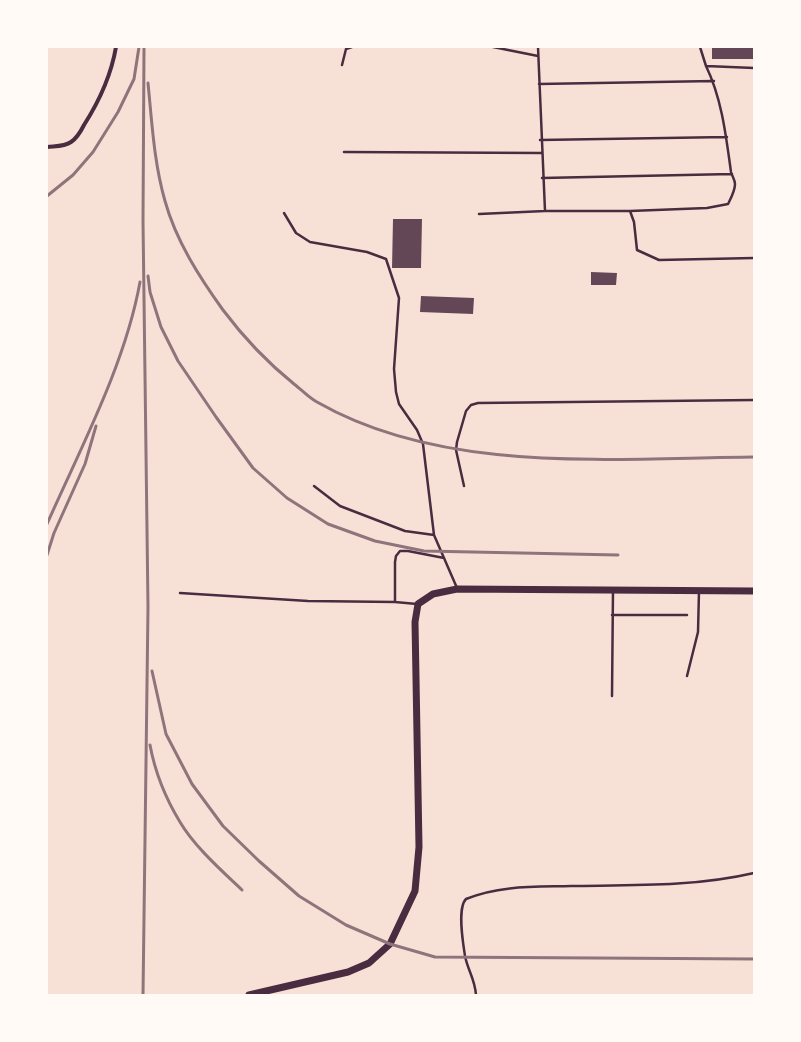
<!DOCTYPE html>
<style>
body{margin:0}
#map{position:relative;width:801px;height:1042px;overflow:hidden;background:#f7e1d7;font-family:Raleway,sans-serif}
canvas{display:block}
.frame{position:absolute;inset:0;border:48px solid #fffaf5;pointer-events:none}
</style>
<div id="map">
<canvas width="801" height="1042"></canvas>
<div class="frame"></div>
</div>
<script>
const ctx = document.querySelector('canvas').getContext('2d');
ctx.lineJoin = 'round';
function paint(path, color) { ctx.fillStyle = color; ctx.fill(path, 'evenodd'); }
function trace(path, color, width, dash) { ctx.strokeStyle = color; ctx.lineWidth = width; ctx.lineCap = dash ? 'butt' : 'round'; ctx.setLineDash(dash || []); ctx.stroke(path); }
paint(new Path2D(`
 M 712,47 L 754,47 L 754,59 L 712,59 Z
 M 393,219 L 422,219 L 421,268 L 392,268 Z
 M 591,272 L 617,273 L 616,285 L 591,285 Z
 M 421,296 L 474,298 L 473,314 L 420,312 Z`), '#644757');
trace(new Path2D(`
 M 493,47 L 538,56
 M 538,47 L 545,211 L 630,211 L 634,222 L 637,250 L 659,260 L 754,258
 M 700,47 L 706,66 L 754,68
 M 342,65 L 346,49 L 352,47
 M 539,84 L 714,81
 M 540,140 L 727,137
 M 344,152 L 541,153
 M 542,178 L 732,174
 M 630,211 L 707,208 L 728,204 C 731,198 735,191 735,184 C 735,180 732,176 731,172 C 726,136 722,99 706,66
 M 284,213 L 296,233 L 310,242 L 367,252 L 386,259 L 399,298 L 394,369 L 396,392 L 399,404 L 417,430 L 423,444 L 434,535 L 457,588
 M 479,214 L 545,211
 M 314,486 L 340,506 L 405,531 L 434,535
 M 464,486 L 456,450 L 457,442 L 466,411 L 471,405 L 478,403 L 754,400
 M 180,593 L 308,601 L 395,602 L 417,604
 M 395,602 L 395,562 L 396,556 L 400,551 L 408,551 L 444,558
 M 612,615 L 687,615
 M 687,676 L 698,632 L 699,591
 M 612,696 L 613,590
 M 476,995 C 475,979 468,971 465,956 C 463,943 457,908 466,899 C 500,885 536,887 571,886 C 632,885 694,887 754,873`), '#4a2c40', 2.5);
trace(new Path2D(`
 M 47,147 C 55,146 64,147 71,142 C 77,138 81,131 84,125 C 100,100 111,76 116,47`), '#4a2c40', 4);
trace(new Path2D(`
 M 249,995 L 348,972 L 369,963 L 390,944 L 415,891 L 419,847 L 415,622 L 418,604 L 433,594 L 457,589 L 754,591`), '#4a2c40', 7);
trace(new Path2D(`
 M 148,83 C 152,123 154,163 165,201 C 176,241 200,278 223,310 C 244,338 268,363 294,384 C 302,390 309,398 317,402 C 444,475 613,458 754,457
 M 47,196 L 73,175 L 93,152 L 118,112 L 134,79 L 139,47
 M 148,276 L 150,292 L 161,327 L 178,361 L 216,417 L 253,468 L 287,498 L 328,524 L 375,541 L 424,551 L 618,555
 M 47,524 C 81,447 125,365 140,282
 M 47,555 L 54,533 L 85,464 L 96,426
 M 152,671 L 166,734 L 192,784 L 223,826 L 259,861 L 299,896 L 346,925 L 390,944 L 435,957 L 754,959
 M 150,745 C 155,772 166,799 180,822 C 194,846 221,870 242,890
 M 143,995 L 148,607 L 143,221 L 144,47`), '#8f747c', 3);
</script>
